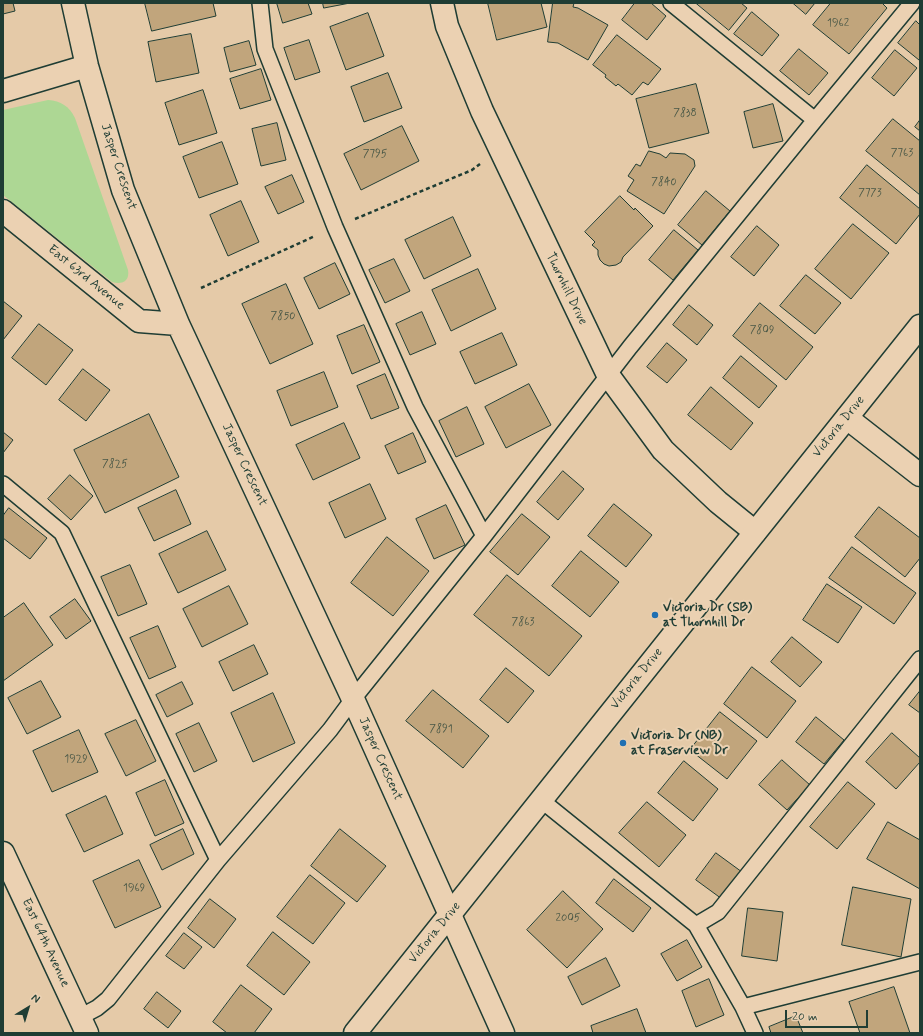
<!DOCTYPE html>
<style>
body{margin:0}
#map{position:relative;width:923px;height:1036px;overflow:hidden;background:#e5caa8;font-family:Mynerve,sans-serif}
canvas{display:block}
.frame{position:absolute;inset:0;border:4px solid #1f3d34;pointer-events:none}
.north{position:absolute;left:8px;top:988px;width:40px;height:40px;-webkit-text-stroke:3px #ebd1b2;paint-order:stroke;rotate:38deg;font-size:11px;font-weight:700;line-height:16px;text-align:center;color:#1f3d34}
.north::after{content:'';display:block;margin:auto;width:14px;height:18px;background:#1f3d34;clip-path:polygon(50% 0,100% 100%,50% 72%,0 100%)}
.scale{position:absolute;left:785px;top:1010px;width:83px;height:18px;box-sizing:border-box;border:2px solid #1f3d34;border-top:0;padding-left:5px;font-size:12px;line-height:14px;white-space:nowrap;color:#1f3d34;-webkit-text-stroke:3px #ebd1b2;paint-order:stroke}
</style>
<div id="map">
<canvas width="923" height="1036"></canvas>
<div class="frame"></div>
<div class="north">N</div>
<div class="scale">20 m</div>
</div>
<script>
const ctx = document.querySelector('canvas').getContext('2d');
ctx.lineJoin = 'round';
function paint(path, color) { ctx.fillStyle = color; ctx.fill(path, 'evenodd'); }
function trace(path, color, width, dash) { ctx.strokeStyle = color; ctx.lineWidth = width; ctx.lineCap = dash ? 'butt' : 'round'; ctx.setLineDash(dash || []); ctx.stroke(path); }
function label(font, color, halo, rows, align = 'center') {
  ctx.font = font + ' Mynerve,sans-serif'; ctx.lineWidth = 4; ctx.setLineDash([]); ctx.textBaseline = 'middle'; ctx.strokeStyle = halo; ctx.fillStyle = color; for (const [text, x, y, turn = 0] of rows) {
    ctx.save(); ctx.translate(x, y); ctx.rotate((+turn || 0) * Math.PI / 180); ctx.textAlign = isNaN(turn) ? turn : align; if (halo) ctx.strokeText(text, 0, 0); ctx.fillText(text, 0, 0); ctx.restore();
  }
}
paint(new Path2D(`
 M 48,100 C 61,101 69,106 75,118 L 128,270 C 130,281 122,285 112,282 L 3,195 L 3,110 Z`), '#add794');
const building = new Path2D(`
 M 3,3 L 13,3 L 15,11 L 3,14 Z
 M 145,3 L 213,3 L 216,16 L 152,31 Z
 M 277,3 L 308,3 L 312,14 L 283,23 Z
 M 323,3 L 350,3 L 324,8 Z
 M 488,3 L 541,3 L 547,27 L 497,40 Z
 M 553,3 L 574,3 L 573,7 L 578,8 L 608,25 L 588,60 L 558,43 L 548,42 Z
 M 635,3 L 651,3 L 666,16 L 647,40 L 622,20 Z
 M 696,3 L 741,3 L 747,8 L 729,30 Z
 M 793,3 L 815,3 L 806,14 Z
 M 831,3 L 882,3 L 887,8 L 849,54 L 813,25 Z
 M 752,12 L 779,35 L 762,56 L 734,34 Z
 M 368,13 L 384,56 L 346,70 L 330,27 Z
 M 916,21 L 920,25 L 920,59 L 919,60 L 898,43 Z
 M 191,34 L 199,73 L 156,82 L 148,42 Z
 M 617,35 L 661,69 L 648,85 L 643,82 L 632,95 L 618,84 L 616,86 L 605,77 L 606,75 L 593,65 Z
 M 309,40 L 320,72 L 295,80 L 284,48 Z
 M 249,41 L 256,65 L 230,72 L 224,48 Z
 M 799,49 L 828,73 L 809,95 L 780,71 Z
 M 895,50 L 917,68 L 894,96 L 872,78 Z
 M 261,69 L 271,100 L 240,109 L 230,79 Z
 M 388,73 L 402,108 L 364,122 L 351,87 Z
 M 696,84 L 709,133 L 649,148 L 636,99 Z
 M 203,90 L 217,133 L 179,145 L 165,103 Z
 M 773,104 L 783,141 L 753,148 L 744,112 Z
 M 893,119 L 920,141 L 920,195 L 866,151 Z
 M 920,120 L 920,131 L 915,127 Z
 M 277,123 L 286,160 L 261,166 L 252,129 Z
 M 402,126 L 419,161 L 361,190 L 344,154 Z
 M 222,142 L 238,184 L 199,198 L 183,157 Z
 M 649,151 L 660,154 L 666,158 L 670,153 L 685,154 L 694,160 L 695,166 L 664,214 L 627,191 L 634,180 L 628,176 L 636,164 L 640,166 Z
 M 867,165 L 920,209 L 920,214 L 896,244 L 840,198 Z
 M 292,175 L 304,202 L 278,214 L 265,187 Z
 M 706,191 L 730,211 L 702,245 L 678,225 Z
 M 620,196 L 634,210 L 635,208 L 653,226 L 623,257 L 621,262 L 616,265 L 609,266 L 604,264 L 600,260 L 598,255 L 598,250 L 592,245 L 595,242 L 585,232 Z
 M 241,201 L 259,242 L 228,256 L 210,215 Z
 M 453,217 L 471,256 L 424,279 L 405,240 Z
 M 853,224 L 889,253 L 851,299 L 815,269 Z
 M 757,226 L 779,245 L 754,276 L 731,257 Z
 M 674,230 L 698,250 L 673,280 L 649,260 Z
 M 394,259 L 410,291 L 385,303 L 369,270 Z
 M 335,263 L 350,294 L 319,309 L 304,278 Z
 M 478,269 L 496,309 L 451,331 L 432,290 Z
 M 806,275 L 841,303 L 815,334 L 780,306 Z
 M 286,284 L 313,344 L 270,364 L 242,304 Z
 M 3,301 L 22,316 L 3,340 Z
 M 760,303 L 813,347 L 786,380 L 733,336 Z
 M 689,305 L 713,325 L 697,345 L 673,325 Z
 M 422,312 L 436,344 L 410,355 L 396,324 Z
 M 39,324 L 73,350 L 46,385 L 12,358 Z
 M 364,325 L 380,362 L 352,374 L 337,336 Z
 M 502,333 L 517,365 L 475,384 L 460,352 Z
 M 667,343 L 687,360 L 667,383 L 647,367 Z
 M 741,356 L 777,386 L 759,408 L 723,378 Z
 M 83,369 L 110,390 L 86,421 L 59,400 Z
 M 324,372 L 338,407 L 291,426 L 277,391 Z
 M 385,374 L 399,408 L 371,419 L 357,386 Z
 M 529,384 L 551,425 L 506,448 L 485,407 Z
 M 711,387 L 753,423 L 731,450 L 688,415 Z
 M 467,407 L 484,444 L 456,457 L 439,421 Z
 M 149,414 L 179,477 L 105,513 L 74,450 Z
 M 344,423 L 360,458 L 313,480 L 296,445 Z
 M 3,432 L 13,440 L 3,453 Z
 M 413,433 L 426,462 L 398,474 L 385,446 Z
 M 563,471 L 584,489 L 558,520 L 537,502 Z
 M 70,475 L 93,496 L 71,520 L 48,499 Z
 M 370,484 L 386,519 L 345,538 L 329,503 Z
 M 176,490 L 191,524 L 154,541 L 138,508 Z
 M 614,504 L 652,535 L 626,567 L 588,536 Z
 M 446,505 L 465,545 L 434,559 L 416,519 Z
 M 879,507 L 920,538 L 920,558 L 905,577 L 855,537 Z
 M 9,508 L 47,538 L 30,559 L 3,538 L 3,516 Z
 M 522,514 L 550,537 L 518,575 L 490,552 Z
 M 207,531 L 226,570 L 178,593 L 159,554 Z
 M 387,537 L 429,571 L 393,616 L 351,583 Z
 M 852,547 L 916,593 L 894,624 L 829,578 Z
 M 581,551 L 619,582 L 590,617 L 552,586 Z
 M 130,565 L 147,604 L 118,616 L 101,577 Z
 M 507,575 L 582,636 L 549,676 L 474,615 Z
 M 827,584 L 862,607 L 838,643 L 803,620 Z
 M 229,586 L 248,624 L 202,647 L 183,609 Z
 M 75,599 L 91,621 L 66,639 L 50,617 Z
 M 24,603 L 53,645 L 3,681 L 3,618 Z
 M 158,626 L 176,667 L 149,679 L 130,638 Z
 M 792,637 L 822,662 L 800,687 L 771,662 Z
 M 254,645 L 268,674 L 233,691 L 219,662 Z
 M 752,667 L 796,701 L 767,738 L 724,704 Z
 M 506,668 L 534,691 L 508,723 L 480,700 Z
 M 41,681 L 61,717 L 27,734 L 8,698 Z
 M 182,682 L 193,704 L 167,717 L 156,695 Z
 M 433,690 L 489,736 L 463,768 L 406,721 Z
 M 920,691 L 920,713 L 909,705 Z
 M 273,693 L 295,743 L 253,762 L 231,713 Z
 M 720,712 L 757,741 L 727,779 L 690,750 Z
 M 816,717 L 844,740 L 824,764 L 796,742 Z
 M 136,720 L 156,761 L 126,776 L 105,734 Z
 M 199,723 L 217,761 L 194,772 L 176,734 Z
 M 79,730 L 98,772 L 52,792 L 33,751 Z
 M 892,733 L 920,758 L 920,762 L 896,789 L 866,762 Z
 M 782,760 L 810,785 L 787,810 L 759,785 Z
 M 684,761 L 718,789 L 693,821 L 658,793 Z
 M 165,780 L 184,823 L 155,836 L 136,793 Z
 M 848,782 L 875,804 L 837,849 L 810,827 Z
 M 106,796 L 123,834 L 84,852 L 66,815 Z
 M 647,802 L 686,835 L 659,867 L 619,833 Z
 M 888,822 L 920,840 L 920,889 L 867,859 Z
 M 183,829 L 194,854 L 162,870 L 150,845 Z
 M 340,829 L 386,866 L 357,902 L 311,866 Z
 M 716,853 L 742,872 L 722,899 L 696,880 Z
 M 139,860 L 161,907 L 115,928 L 93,881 Z
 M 310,875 L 345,903 L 313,944 L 277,917 Z
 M 614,879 L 651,908 L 633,932 L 596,903 Z
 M 853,887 L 911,899 L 901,957 L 842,945 Z
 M 563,891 L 603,929 L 567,968 L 527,930 Z
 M 210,899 L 236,919 L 214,948 L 188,928 Z
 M 748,908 L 783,912 L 777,961 L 742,956 Z
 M 273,932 L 310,962 L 284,995 L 247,966 Z
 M 184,933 L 202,947 L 184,969 L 166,956 Z
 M 687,940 L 702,967 L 677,981 L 661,954 Z
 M 606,958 L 620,986 L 582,1005 L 568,977 Z
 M 709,979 L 724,1015 L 696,1027 L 682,991 Z
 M 241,985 L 272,1009 L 254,1033 L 227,1033 L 213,1022 Z
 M 894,987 L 910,1033 L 860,1033 L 849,1002 Z
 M 157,992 L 181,1011 L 168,1028 L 144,1009 Z
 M 637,1009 L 646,1033 L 593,1033 L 591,1026 Z
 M 796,1016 L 803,1033 L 771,1033 L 769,1027 Z`);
paint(building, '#c1a57c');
trace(building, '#1f3d34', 1);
const service = new Path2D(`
 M 260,3 L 265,49 L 335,227 L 415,407 L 484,536
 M 671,3 L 815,120
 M 3,484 L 62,533 L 218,860
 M 541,800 L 696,925 L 743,1007 L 755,1033
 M 696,925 L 718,912 L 920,659
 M 743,1007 L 920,962
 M 80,1017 L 97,1008 L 108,999 L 218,860 L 330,730 L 353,699 L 484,536 L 630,347 L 815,120 L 912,3`);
const minor = new Path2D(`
 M 73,3 L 87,66 L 123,190 L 178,324 L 353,699 L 503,1033
 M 442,3 L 447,26 L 482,111 L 608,375 L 663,450 L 718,502 L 755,532
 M 3,91 L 87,66
 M 3,211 L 139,321 L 178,324
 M 847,418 L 920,475
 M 3,853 L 87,1033`);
const tertiary = new Path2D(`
 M 355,1033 L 920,326`);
trace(service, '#1f3d34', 18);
trace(minor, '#1f3d34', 25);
trace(tertiary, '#1f3d34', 25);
trace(new Path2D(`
 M 355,219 L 472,170 L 480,164
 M 201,288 L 315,236`), '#1f3d34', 2.5, [4, 3]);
trace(service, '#ebd1b2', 15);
trace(minor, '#ebd1b2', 22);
trace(tertiary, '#ebd1b2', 22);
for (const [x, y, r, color] of [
 [655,615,4,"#1f6fb2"],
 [623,743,4,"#1f6fb2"]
]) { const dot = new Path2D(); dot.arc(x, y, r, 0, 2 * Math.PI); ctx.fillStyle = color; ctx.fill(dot); trace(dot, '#ebd1b2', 1.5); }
label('11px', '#485746', null, [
 ["1962",838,24],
 ["7838",685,114],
 ["7763",902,154],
 ["7795",375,155],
 ["7840",664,183],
 ["7773",870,194],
 ["7850",283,317],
 ["7809",762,331],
 ["7825",115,465],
 ["7863",523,623],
 ["7891",441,730],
 ["1929",76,760],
 ["1969",134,889],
 ["2005",568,919]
]);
label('13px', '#1f3d34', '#ebd1b2', [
 ["Jasper Crescent",118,167,72],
 ["East 63rd Avenue",86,278,39],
 ["Thornhill Drive",566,289,64],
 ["Victoria Drive",839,427,-51],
 ["Jasper Crescent",244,465,65],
 ["Victoria Drive",637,679,-51],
 ["Jasper Crescent",380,759,66],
 ["Victoria Drive",435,933,-51],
 ["East 64th Avenue",45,943,65]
]);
label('bold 13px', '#1f3d34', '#ebd1b2', [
 ["Victoria Dr (SB)",663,608],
 ["at Thornhill Dr",663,623],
 ["Victoria Dr (NB)",631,736],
 ["at Fraserview Dr",631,751]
], 'left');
</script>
